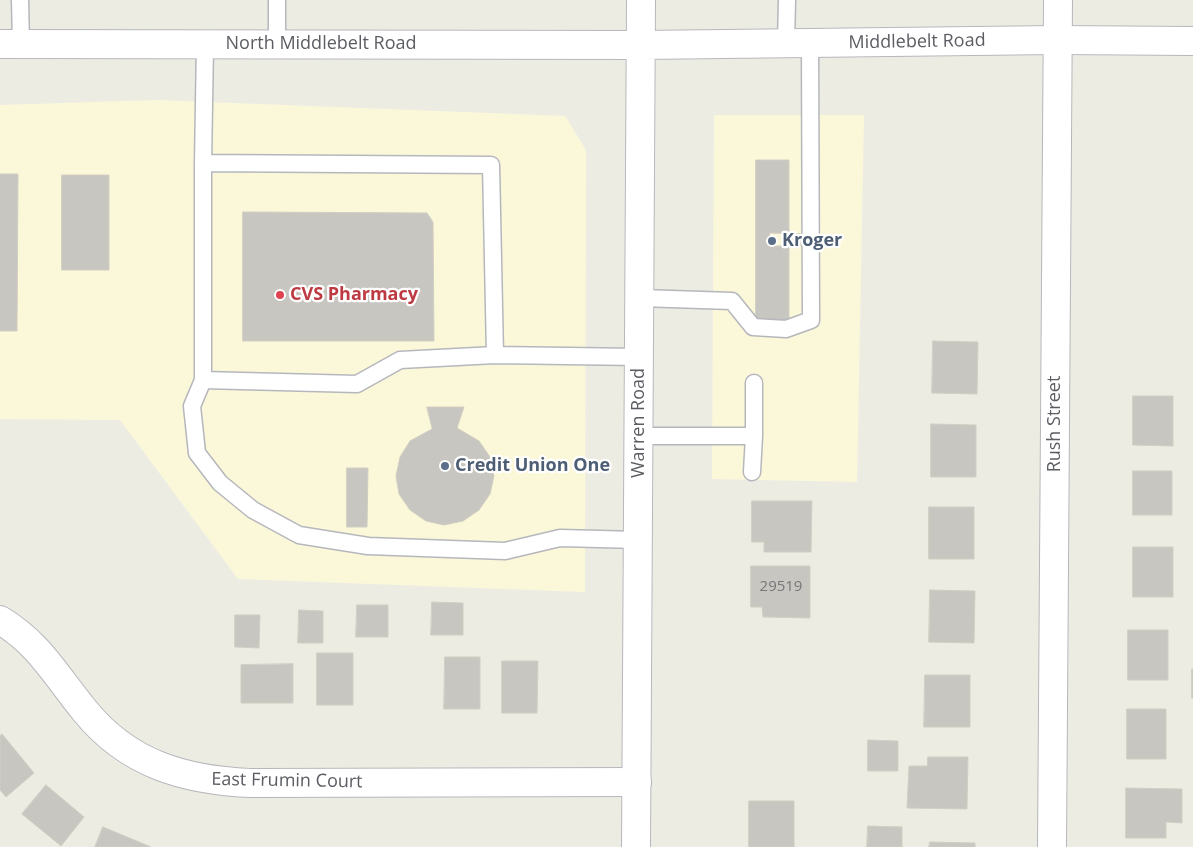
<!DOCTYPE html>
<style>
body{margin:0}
canvas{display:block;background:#edece3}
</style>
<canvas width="1193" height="847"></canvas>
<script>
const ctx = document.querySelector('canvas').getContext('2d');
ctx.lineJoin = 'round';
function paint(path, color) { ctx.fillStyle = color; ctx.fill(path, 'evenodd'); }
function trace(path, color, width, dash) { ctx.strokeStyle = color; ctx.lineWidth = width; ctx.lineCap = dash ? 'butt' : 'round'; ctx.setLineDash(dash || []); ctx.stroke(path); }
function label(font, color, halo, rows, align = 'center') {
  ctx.font = font + ' "Open Sans",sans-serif'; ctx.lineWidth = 4.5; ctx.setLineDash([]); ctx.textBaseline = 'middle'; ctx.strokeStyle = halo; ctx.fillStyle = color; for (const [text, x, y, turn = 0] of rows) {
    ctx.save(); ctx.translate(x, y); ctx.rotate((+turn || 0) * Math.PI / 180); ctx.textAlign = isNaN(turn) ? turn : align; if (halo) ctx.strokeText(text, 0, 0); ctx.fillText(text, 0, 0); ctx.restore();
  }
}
paint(new Path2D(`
 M 157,100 L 565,116 L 586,150 L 585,592 L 238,579 L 120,420 L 0,419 L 0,105 Z
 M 714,115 L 864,115 L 857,482 L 712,479 Z`), '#fbf8da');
const building = new Path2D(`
 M 756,160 L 789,160 L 789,321 L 756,321 Z
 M 0,174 L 18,174 L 17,331 L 0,331 Z
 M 62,175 L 109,175 L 109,270 L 62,270 Z
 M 243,212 L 427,213 L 433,222 L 434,341 L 243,341 Z
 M 770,233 L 810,234 L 809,246 L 770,246 Z
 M 933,341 L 978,342 L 977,394 L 932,393 Z
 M 1133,396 L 1173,396 L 1173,446 L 1133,445 Z
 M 427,407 L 464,407 L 457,428 L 479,441 L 490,457 L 494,476 L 490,494 L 479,510 L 463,521 L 444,525 L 426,521 L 410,510 L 399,494 L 396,476 L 400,457 L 410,441 L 432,429 Z
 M 931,424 L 976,425 L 976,477 L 931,477 Z
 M 347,468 L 368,468 L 367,527 L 347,527 Z
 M 1133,471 L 1172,471 L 1172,515 L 1133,515 Z
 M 752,501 L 812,501 L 811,552 L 764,552 L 764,542 L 752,542 Z
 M 929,507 L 974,507 L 974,559 L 929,559 Z
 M 1133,547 L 1173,547 L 1173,597 L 1133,597 Z
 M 751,566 L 810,566 L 810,618 L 763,617 L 762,607 L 751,607 Z
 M 930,590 L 975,591 L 974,643 L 929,642 Z
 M 432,602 L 463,603 L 463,635 L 431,635 Z
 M 357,605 L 388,605 L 388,637 L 356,637 Z
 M 299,610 L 323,611 L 323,643 L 298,643 Z
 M 235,615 L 260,615 L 259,648 L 235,647 Z
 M 1128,630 L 1168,630 L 1168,680 L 1128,680 Z
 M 317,653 L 353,653 L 353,705 L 317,705 Z
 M 445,657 L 480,657 L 480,709 L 444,709 Z
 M 502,661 L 538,661 L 537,713 L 502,713 Z
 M 293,664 L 293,703 L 241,703 L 241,665 Z
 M 1192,669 L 1193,669 L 1193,698 L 1192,698 Z
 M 925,675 L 970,675 L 970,727 L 924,727 Z
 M 1127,709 L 1166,709 L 1166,759 L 1127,759 Z
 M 2,734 L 34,773 L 6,797 L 0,790 L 0,736 Z
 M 868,740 L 898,741 L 898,771 L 868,771 Z
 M 928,757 L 968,757 L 967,809 L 907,808 L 909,766 L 927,766 Z
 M 46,785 L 84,817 L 61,846 L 22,814 Z
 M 1126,788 L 1182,789 L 1182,823 L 1166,822 L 1166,838 L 1126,838 Z
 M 749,801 L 794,801 L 794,847 L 749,847 Z
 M 868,826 L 902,827 L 902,847 L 867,847 Z
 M 103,827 L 151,847 L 95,847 Z
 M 930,842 L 975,843 L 975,847 L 929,847 Z`);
paint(building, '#c8c6c0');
trace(building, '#d1cec2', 1);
const service = new Path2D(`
 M 20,0 L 21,44
 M 786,43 L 787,0
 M 277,44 L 277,0
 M 203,163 L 205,44
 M 640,298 L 732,301 L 753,327 L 786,329 L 811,320 L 810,43
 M 495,355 L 491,165 L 203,163 L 203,380 L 357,384 L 400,360 L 495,355 L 639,357
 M 203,380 L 192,406 L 197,453 L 220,483 L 253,510 L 299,535 L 368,546 L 505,551 L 560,538 L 638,540
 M 639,436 L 754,436 L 754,383
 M 752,472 L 754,436`);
const minor = new Path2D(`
 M 0,620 C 40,644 56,676 85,711 C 128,764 184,780 250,783 L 637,782
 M 1052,847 L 1058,0`);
const secondary = new Path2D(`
 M 0,44 L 641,45 L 1057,40 L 1193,41
 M 636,847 L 641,0`);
trace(service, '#b6b7bc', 19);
trace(minor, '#b6b7bc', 30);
trace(secondary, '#b7b8be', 30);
trace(service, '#fff', 16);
trace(minor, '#fff', 28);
trace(secondary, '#fff', 28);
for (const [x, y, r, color] of [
 [772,241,5,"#5c6f8a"],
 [280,295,5,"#e0444e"],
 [445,466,5,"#5c6f8a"]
]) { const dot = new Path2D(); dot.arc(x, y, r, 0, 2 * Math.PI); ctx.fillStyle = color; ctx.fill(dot); trace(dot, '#fff', 2); }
label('15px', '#76777a', null, [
 ["29519",781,587]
]);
label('18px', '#5b5d63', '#fff', [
 ["Middlebelt Road",917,42,-1],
 ["North Middlebelt Road",321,44],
 ["Warren Road",639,423,-90],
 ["Rush Street",1055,424,-90],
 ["East Frumin Court",287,781,1]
]);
label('bold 18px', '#4e5e75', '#fff', [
 ["Kroger",782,241],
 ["Credit Union One",455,466]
], 'left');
label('bold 18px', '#be3a42', '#fff', [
 ["CVS Pharmacy",290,295]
], 'left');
</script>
